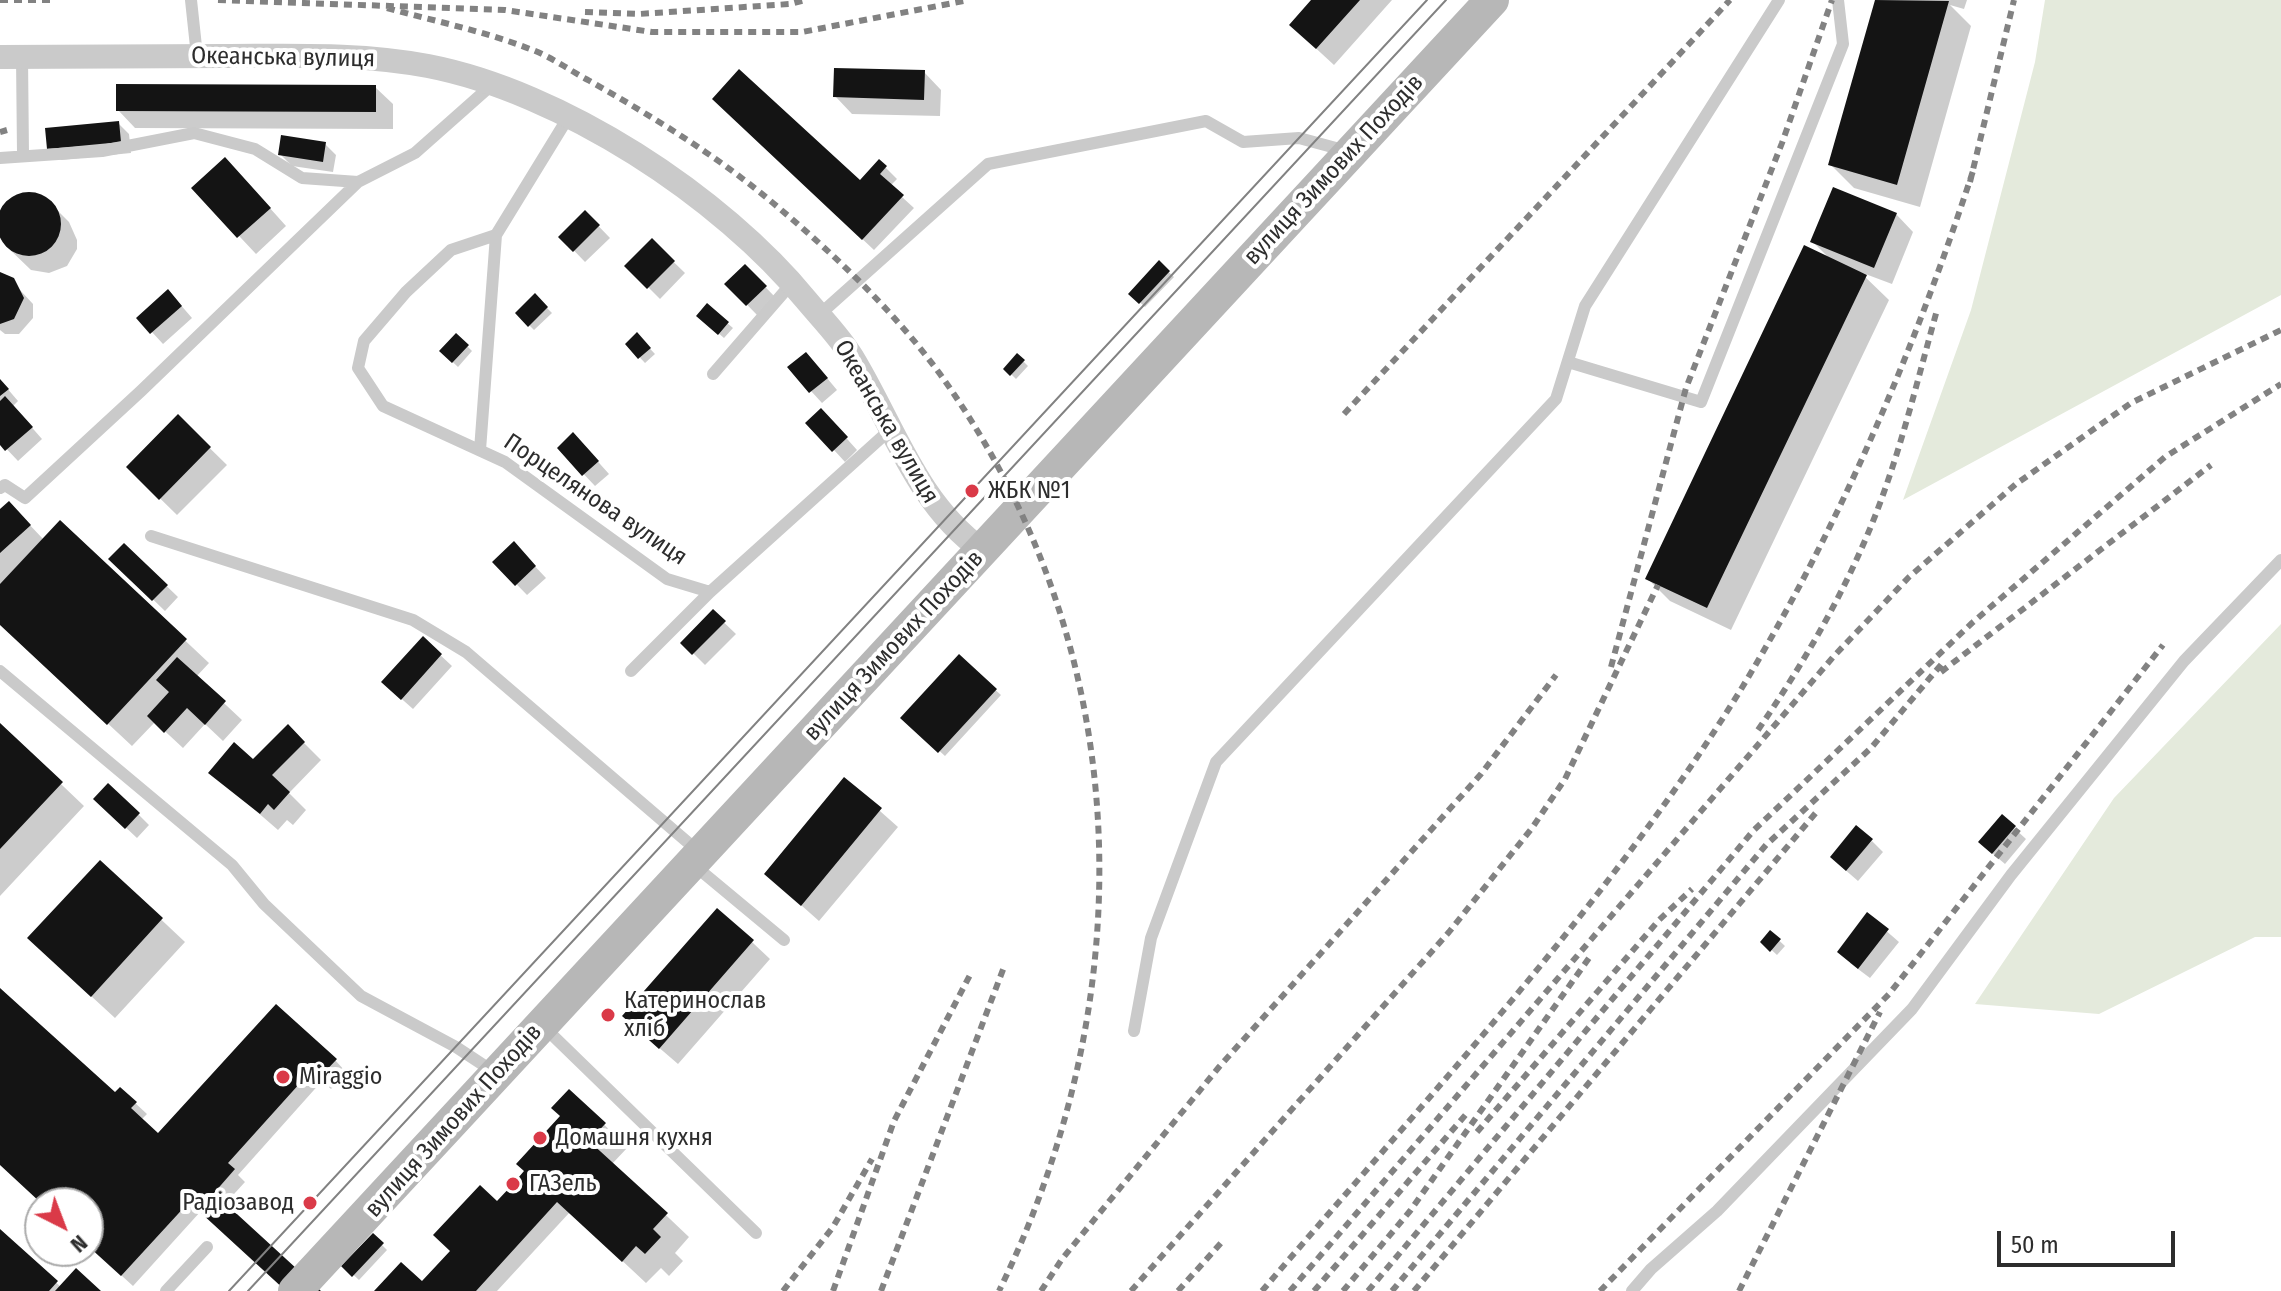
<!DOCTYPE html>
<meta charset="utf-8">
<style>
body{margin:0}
#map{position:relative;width:2281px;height:1291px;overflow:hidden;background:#fff;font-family:"Fira Sans Condensed",sans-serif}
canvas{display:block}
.north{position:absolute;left:24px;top:1187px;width:80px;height:80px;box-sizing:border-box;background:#fff;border:2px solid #ababab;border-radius:50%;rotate:138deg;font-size:22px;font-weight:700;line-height:32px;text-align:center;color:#2d2d2d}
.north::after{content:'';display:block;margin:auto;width:28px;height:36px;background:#da3a48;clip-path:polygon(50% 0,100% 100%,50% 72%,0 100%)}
.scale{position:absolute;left:1997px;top:1231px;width:178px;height:36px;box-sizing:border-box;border:4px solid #2d2d2d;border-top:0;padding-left:10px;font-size:24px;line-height:28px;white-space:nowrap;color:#2d2d2d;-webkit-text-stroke:6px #fff;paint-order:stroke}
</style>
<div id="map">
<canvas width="2281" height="1291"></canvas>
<div class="north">N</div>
<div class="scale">50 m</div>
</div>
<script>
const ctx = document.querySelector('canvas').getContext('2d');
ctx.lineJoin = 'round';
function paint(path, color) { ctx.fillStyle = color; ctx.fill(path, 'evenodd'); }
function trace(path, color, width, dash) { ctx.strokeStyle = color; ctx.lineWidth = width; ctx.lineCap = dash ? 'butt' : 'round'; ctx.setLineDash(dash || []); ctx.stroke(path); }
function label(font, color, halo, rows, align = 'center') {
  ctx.font = font + ' "Fira Sans Condensed",sans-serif'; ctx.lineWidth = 8; ctx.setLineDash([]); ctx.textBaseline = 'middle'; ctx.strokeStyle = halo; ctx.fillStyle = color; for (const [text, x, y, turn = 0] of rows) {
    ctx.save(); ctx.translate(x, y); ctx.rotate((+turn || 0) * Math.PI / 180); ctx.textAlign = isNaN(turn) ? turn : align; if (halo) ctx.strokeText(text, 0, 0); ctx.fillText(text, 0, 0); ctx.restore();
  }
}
paint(new Path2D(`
 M 2045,0 L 2281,0 L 2281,295 L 1903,500 L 1971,310 L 2035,62 Z
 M 2281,624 L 2281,937 L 2255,937 L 2099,1014 L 1975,1004 L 2114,798 Z`), '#e4eadc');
paint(new Path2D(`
 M 1314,0 L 1392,0 L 1334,65 L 1309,42 Z
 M 1877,0 L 1967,0 L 1964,9 L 1950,5 L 1971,26 L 1920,207 L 1854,188 L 1831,165 Z
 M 924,72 L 941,90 L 940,116 L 852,114 L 835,96 Z
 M 375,87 L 393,104 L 393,129 L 135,128 L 118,110 Z
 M 725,110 L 860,183 L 880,162 L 897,179 L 890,186 L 914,208 L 874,250 Z
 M 118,123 L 129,134 L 131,153 L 61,160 L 49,148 Z
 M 325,144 L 336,155 L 333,172 L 292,166 L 280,154 Z
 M 242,177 L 286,226 L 256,254 L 194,188 Z
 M 25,194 L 44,198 L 51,204 L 69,222 L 77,240 L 77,249 L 67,266 L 49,273 L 31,270 L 5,245 L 0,234 L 1,209 L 7,201 Z
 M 585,212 L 610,238 L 585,262 L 561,237 Z
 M 1896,214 L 1913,232 L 1892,284 L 1860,272 L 1889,300 L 1731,630 L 1670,601 L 1647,578 L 1830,259 L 1813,242 Z
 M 652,241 L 685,273 L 660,299 L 627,266 Z
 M 1159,263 L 1174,277 L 1145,307 L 1131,294 Z
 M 745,266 L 776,298 L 758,316 L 727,284 Z
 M 7,276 L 33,304 L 33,318 L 19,334 L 5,334 L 0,330 L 0,277 Z
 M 535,296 L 552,313 L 534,330 L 517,313 Z
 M 179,303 L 192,318 L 163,344 L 139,318 Z
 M 707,306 L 733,328 L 724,338 L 704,321 Z
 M 456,335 L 472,351 L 458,367 L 441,351 Z
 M 637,335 L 655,354 L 645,363 L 627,344 Z
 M 1018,356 L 1028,366 L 1016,379 L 1006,369 Z
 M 817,366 L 837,390 L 822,403 L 790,368 Z
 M 0,380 L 18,401 L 13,406 L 42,439 L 18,461 L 0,442 Z
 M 178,417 L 227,465 L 177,515 L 128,467 Z
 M 832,422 L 857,450 L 845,462 L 834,450 Z
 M 584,446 L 609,474 L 595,486 L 559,448 Z
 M 9,503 L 44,540 L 60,523 L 209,663 L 196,677 L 242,720 L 223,741 L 205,724 L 183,748 L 155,722 L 132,746 L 0,623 L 0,512 Z
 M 514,544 L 546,578 L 527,595 L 495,562 Z
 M 124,545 L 178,597 L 165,611 L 111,559 Z
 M 713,612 L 736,634 L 705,665 L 683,643 Z
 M 423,639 L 452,666 L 413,709 L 395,693 Z
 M 959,657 L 1001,695 L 945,756 L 903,718 Z
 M 0,726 L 84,806 L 0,896 Z
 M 288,727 L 321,760 L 289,793 L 306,810 L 293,825 L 287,820 L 278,830 L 211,772 L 253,761 Z
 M 845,780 L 898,827 L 819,921 L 766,874 Z
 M 107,810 L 138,814 L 149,825 L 137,838 Z
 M 2002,817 L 2026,839 L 2005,864 L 1992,853 Z
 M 1872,841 L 1883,852 L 1858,881 L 1843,868 Z
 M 100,862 L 185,942 L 115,1018 L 53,961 Z
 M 718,910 L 770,959 L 678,1064 L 642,1033 Z
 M 1868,915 L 1899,942 L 1870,978 L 1850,963 Z
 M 1771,933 L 1785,946 L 1777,955 L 1763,942 Z
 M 0,991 L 115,1095 L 120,1089 L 147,1114 L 141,1120 L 158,1136 L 335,1060 L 346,1072 L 331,1089 L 322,1081 L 238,1175 L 245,1182 L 224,1205 L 201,1211 L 133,1286 L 88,1245 L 88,1203 L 43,1203 L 0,1164 Z
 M 569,1092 L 628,1147 L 612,1164 L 689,1237 L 675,1253 L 683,1261 L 669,1276 L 661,1268 L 646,1283 L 570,1212 L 497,1291 L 376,1291 L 422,1284 L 527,1172 L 562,1116 Z
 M 0,1232 L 61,1287 L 98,1291 L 0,1291 Z
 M 373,1236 L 387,1250 L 359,1280 L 344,1266 Z`), '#0003');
paint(new Path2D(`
 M 1311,0 L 1360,0 L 1316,49 L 1289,25 Z
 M 1875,0 L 1949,1 L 1897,185 L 1828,165 Z
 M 834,68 L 925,70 L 924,100 L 833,97 Z
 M 739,69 L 860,180 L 879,159 L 887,166 L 880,174 L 904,195 L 862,240 L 712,99 Z
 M 116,84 L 376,85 L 376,112 L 116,111 Z
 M 119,121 L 121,142 L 47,149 L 45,128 Z
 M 281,135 L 326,142 L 323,162 L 278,155 Z
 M 225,157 L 271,208 L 237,238 L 191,188 Z
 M 1833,187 L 1897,213 L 1874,268 L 1810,242 Z
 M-3 224a32 32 0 1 1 64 0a32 32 0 1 1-64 0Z
 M 585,210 L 600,225 L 573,252 L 558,237 Z
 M 652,238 L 675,261 L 647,289 L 624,266 Z
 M 1804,245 L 1867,275 L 1707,608 L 1645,579 Z
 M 1159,260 L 1170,271 L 1139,304 L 1128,294 Z
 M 745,264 L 767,286 L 746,306 L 724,284 Z
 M 0,272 L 14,278 L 24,298 L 14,319 L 0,324 Z
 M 168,289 L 182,306 L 150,334 L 136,318 Z
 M 535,293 L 548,307 L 528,327 L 515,313 Z
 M 707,303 L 729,322 L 718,335 L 696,316 Z
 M 637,332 L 651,348 L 638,359 L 625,344 Z
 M 456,333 L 469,345 L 452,363 L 439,351 Z
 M 806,352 L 828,378 L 809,393 L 787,367 Z
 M 1017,353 L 1025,360 L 1010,376 L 1003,369 Z
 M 0,379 L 9,389 L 0,396 Z
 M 5,396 L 33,427 L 5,451 L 0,445 L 0,401 Z
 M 821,408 L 848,437 L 832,452 L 805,423 Z
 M 178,414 L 211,447 L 159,500 L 126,467 Z
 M 573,432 L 599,461 L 582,476 L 557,448 Z
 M 9,501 L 31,525 L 0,553 L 0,509 Z
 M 60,520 L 187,639 L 107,725 L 0,625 L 0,584 Z
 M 514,541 L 536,566 L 515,586 L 492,562 Z
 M 124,543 L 168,585 L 152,601 L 108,559 Z
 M 713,609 L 726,621 L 692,655 L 680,643 Z
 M 423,636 L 442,654 L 401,700 L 381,682 Z
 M 959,654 L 997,689 L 938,753 L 900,718 Z
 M 177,657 L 226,701 L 205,725 L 187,708 L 164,733 L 147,716 L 169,692 L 156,680 Z
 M 0,723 L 63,782 L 0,849 Z
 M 288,724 L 305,742 L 272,775 L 290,792 L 274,810 L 268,804 L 260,814 L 208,773 L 234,742 L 253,759 Z
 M 844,777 L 882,808 L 801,906 L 764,874 Z
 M 108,783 L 140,813 L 125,829 L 93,799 Z
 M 2002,814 L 2016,826 L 1992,854 L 1978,842 Z
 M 1856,825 L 1873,839 L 1846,871 L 1830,857 Z
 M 100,860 L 163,918 L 91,997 L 27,938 Z
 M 717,908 L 754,940 L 659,1049 L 622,1016 Z
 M 1867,912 L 1889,929 L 1858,969 L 1837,952 Z
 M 1770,930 L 1781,939 L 1770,952 L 1760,942 Z
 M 0,988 L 115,1092 L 120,1087 L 137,1102 L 131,1108 L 158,1133 L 276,1004 L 337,1059 L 318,1079 L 310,1072 L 228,1163 L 235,1169 L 214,1193 L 321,1291 L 286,1291 L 189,1202 L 121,1276 L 88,1246 L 88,1203 L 41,1203 L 0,1165 Z
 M 569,1089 L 606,1123 L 589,1141 L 668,1213 L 653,1229 L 661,1237 L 645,1254 L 636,1246 L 622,1262 L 557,1202 L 476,1291 L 374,1291 L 401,1262 L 422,1281 L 450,1251 L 433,1235 L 480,1185 L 497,1201 L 513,1184 L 524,1171 L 516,1164 L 560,1116 L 551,1108 Z
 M 0,1229 L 58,1281 L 49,1291 L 0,1291 Z
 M 373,1233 L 384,1243 L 352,1277 L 341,1266 Z
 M 76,1268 L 101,1291 L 55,1291 Z`), '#141414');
trace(new Path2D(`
 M 191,0 L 197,56
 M 22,57 L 23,154
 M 569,116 L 496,235 L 451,250 L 406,292 L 364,341 L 358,368 L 383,406 L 505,462 L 667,579 L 710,592
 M 0,158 L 102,151 L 194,133 L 255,149 L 302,178 L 358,182
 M 819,315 L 988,164 L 1206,121 L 1243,142 L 1299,138 L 1347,151
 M 1568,362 L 1701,402 L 1843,44 L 1838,0
 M 713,374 L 792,283
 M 480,450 L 496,235
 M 0,488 L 5,485 L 25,498 L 141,391 L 358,182 L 415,153 L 494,83
 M 151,536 L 413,620 L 466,652 L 699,852
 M 0,671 L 232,865 L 264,904 L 361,996 L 456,1047 L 494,1072
 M 631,671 L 710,592 L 892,428
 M 695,866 L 784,940
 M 544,1027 L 756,1233
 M 1134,1031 L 1151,938 L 1216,762 L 1556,399 L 1585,306 L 1779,0
 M 166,1291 L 207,1247
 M 1632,1291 L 1651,1269 L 1717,1211 L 1912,1009 L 2011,875 L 2184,661 L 2281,560`), '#cacaca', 12);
trace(new Path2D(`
 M 0,57 C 74,56 149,57 224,56 C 292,56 360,53 428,66 C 562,92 721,196 807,301 C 822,319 840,337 852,357 C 893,424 916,503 982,550`), '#cacaca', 24);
trace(new Path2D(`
 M 295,1291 L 1492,0`), '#b7b7b7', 34);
trace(new Path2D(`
 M 229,1291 L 1427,0
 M 248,1291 L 1446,0`), '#828282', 2);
trace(new Path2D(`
 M 0,0 L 55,0
 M 218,0 L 505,10 L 652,32 L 802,32 L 969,0
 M 387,8 C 434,21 484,31 530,49 C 550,56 569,70 588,80 C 653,117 716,155 773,203 C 834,254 893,310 940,374 C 1137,649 1145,992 999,1291
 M 585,12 L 639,14 L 790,4 L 805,0
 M 0,132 L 7,130
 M 1970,182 L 2014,0
 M 1344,414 L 1730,0
 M 1611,667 L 1686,388 L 1782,143 L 1832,0
 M 1941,672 L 2211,465
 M 1758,730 C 1808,657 1854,577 1884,492 C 1905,433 1920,371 1937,310
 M 1477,1132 L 1659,920 L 1692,889
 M 783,1291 L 833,1227 L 872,1159
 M 833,1291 L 894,1121 L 970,975
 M 881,1291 L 1004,967
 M 1041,1291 L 1062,1259 L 1219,1067 L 1481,774 L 1556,675
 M 1131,1291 L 1449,932 L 1532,828 L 1565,779 L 1658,585
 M 1178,1291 L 1221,1243
 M 1262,1291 C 1425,1100 1612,900 1743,686 C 1841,523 1914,351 1973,171
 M 1290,1291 L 1834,656 L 1909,577 L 2016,484 L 2131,403 L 2281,330
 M 1314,1291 L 1468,1112
 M 1343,1291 L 1410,1211 L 1589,958
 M 1368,1291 L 1753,831 L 1972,623 L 2165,457 L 2281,384
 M 1392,1291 L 1766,845 L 1871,748 L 1945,660
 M 1414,1291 L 1819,809
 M 1600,1291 L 1889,994 L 2163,645
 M 1739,1291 L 1880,1012`), '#828282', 6, [8, 6]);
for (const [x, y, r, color] of [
 [972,491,8,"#da3a48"],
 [608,1015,8,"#da3a48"],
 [283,1077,8,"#da3a48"],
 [540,1138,8,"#da3a48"],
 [513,1184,8,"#da3a48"],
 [310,1203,8,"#da3a48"]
]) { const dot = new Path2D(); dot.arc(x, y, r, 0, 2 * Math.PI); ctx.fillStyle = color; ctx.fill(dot); trace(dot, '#fff', 3); }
label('24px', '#2d2d2d', '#fff', [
 ["Океанська вулиця",283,58,1],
 ["вулиця Зимових Походів",1334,170,-47],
 ["Океанська вулиця",886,422,60],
 ["Порцелянова вулиця",595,500,34],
 ["вулиця Зимових Походів",894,646,-47],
 ["вулиця Зимових Походів",454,1121,-48]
]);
label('24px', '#2d2d2d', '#fff', [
 ["ЖБК №1",988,491],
 ["Катеринослав",624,1001],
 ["хліб",624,1029],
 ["Miraggio",299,1077],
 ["Домашня кухня",556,1138],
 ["ГАЗель",529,1184],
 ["Радіозавод",294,1203,"right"]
], 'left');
</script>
